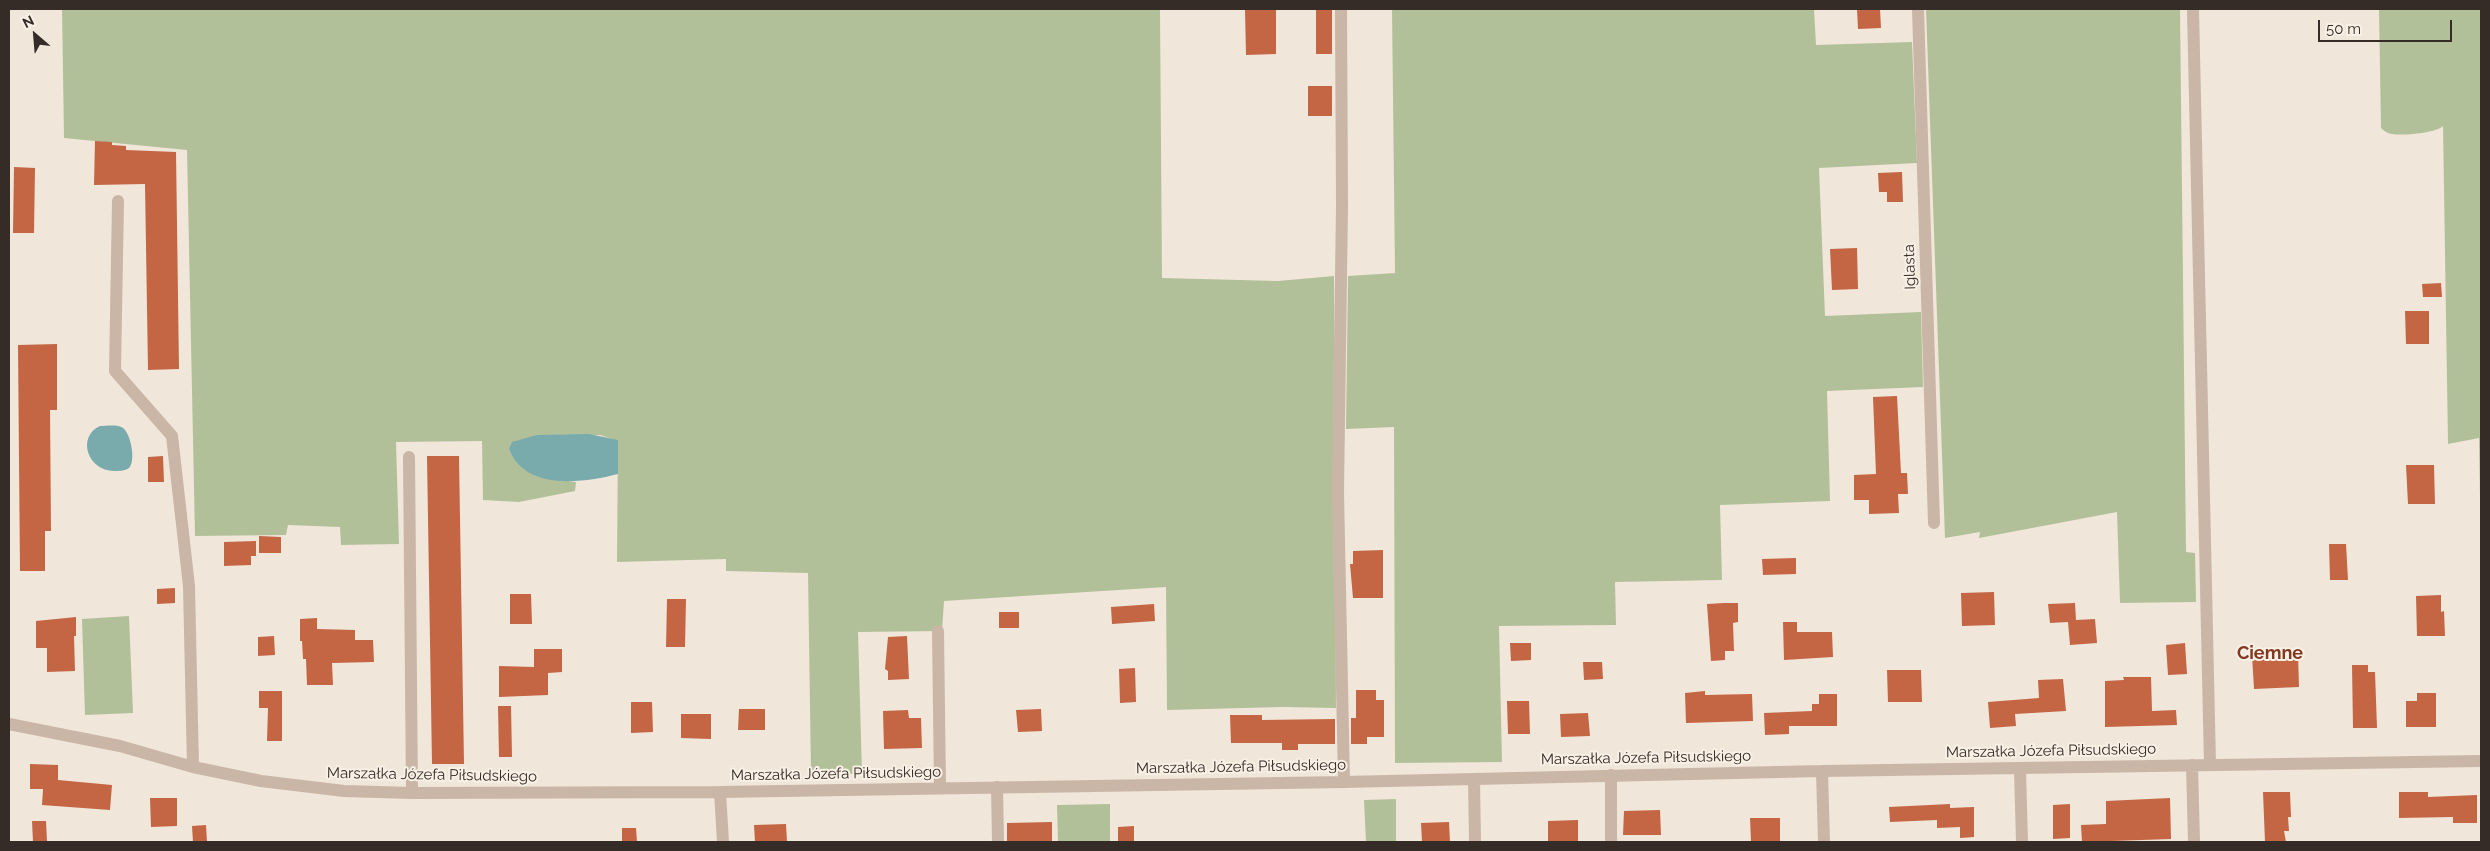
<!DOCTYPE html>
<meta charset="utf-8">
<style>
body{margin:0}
#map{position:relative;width:2490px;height:851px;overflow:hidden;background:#f1e6da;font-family:Raleway,sans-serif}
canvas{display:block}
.frame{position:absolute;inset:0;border:10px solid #352b27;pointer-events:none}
.north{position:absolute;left:10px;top:10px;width:50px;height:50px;-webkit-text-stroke:4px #f9f0e6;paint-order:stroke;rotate:333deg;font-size:14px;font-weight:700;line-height:20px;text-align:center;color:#352b27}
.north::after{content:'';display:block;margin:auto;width:18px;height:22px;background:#352b27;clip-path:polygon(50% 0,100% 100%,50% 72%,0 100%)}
.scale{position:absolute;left:2318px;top:20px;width:134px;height:22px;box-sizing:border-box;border:2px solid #352b27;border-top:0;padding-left:6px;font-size:15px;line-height:18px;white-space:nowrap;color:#352b27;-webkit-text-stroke:4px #f9f0e6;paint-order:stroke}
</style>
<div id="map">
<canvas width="2490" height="851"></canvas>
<div class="frame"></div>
<div class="north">N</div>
<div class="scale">50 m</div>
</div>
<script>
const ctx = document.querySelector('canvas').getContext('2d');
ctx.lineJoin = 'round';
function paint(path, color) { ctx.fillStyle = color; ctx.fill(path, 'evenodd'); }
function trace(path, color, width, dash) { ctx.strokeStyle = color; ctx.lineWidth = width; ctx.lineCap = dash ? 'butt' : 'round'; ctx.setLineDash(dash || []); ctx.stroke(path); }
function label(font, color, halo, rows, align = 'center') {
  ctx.font = font + ' Raleway,sans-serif'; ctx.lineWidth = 4; ctx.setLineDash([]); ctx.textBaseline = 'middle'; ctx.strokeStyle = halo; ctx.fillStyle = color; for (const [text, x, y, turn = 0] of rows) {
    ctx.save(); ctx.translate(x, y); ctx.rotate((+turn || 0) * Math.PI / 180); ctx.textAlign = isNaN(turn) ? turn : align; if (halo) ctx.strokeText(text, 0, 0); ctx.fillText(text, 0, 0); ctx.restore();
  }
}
paint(new Path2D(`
 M 62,9 L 1160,9 L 1162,278 L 1278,281 L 1334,276 L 1336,708 L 1282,707 L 1167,710 L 1166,587 L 944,601 L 942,631 L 858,632 L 862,774 L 811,773 L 808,573 L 726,571 L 726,559 L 617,562 L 618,441 L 600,435 L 537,435 L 509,449 C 519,475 552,479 576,482 L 575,491 L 519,502 L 483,500 L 482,441 L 396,442 L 399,544 L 341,545 L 340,527 L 288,525 L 286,535 L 195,536 L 187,150 L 64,138 Z
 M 1392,9 L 1814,9 L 1816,45 L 1912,42 L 1917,163 L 1819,168 L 1825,316 L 1921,312 L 1923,387 L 1827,391 L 1830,501 L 1720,505 L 1722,580 L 1615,582 L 1616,625 L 1499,626 L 1502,762 L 1395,763 L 1394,427 L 1346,429 L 1348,276 L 1395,273 Z
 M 1926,9 L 2180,9 L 2186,552 L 2195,553 L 2196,602 L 2120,603 L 2117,512 L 1979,538 L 1980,532 L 1945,538 Z
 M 2379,9 L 2481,9 L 2481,560 L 2479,438 L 2448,444 L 2443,126 C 2437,133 2398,137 2388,133 C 2387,133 2382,129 2381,128 Z
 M 129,616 L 133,713 L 85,715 L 82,619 Z
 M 1396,799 L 1396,842 L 1366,842 L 1364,800 Z
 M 1110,804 L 1110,842 L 1058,842 L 1057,805 Z`), '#b2c09a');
paint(new Path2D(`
 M 100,426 C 106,426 118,424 123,428 C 131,434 136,461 129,468 C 125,471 118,471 114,471 C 88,471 76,437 100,426 Z
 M 589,434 L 618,440 L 618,474 C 583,483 525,491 509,449 L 512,442 L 537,435 Z`), '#79abad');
paint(new Path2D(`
 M 1245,9 L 1276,9 L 1276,54 L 1246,55 Z
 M 1316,9 L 1332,9 L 1332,54 L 1316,54 Z
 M 1857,9 L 1880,9 L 1881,28 L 1858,29 Z
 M 1308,86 L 1332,86 L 1332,116 L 1308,116 Z
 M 95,141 L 112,142 L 112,145 L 126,146 L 126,150 L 176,152 L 179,369 L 148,370 L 145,184 L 94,185 Z
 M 14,167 L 35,168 L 34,233 L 13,233 Z
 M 1902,172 L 1903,202 L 1887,202 L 1887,192 L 1879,192 L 1878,173 Z
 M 1857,248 L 1858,289 L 1832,290 L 1830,249 Z
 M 2441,283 L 2442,297 L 2423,297 L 2422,284 Z
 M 2405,311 L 2429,311 L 2429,344 L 2406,344 Z
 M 57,344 L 57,410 L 50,410 L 51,531 L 45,531 L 45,571 L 20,571 L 18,345 Z
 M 1897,396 L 1901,473 L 1907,473 L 1908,494 L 1898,494 L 1899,513 L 1869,514 L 1869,500 L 1854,500 L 1854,475 L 1876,474 L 1873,397 Z
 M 163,456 L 164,482 L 148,482 L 148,457 Z
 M 427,456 L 459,456 L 464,764 L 432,764 Z
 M 2406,465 L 2434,465 L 2435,504 L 2408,504 Z
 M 259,536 L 281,537 L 281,553 L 259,553 Z
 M 256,541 L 256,556 L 251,556 L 251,565 L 224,566 L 224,542 Z
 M 2329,544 L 2346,544 L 2348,580 L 2330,580 Z
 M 1383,550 L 1383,598 L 1353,598 L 1350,564 L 1353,564 L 1353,551 Z
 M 1796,558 L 1796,574 L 1763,575 L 1762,559 Z
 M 175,588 L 175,603 L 157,604 L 157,589 Z
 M 1994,592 L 1995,625 L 1962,626 L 1961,593 Z
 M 510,594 L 531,594 L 532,624 L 510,624 Z
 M 2441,595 L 2441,612 L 2444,611 L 2445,636 L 2417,636 L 2416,596 Z
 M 667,599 L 686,599 L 685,647 L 666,647 Z
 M 1724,603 L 1738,603 L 1738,622 L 1733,623 L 1734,651 L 1725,651 L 1725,660 L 1711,661 L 1707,604 Z
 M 2075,603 L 2076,620 L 2095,619 L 2097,643 L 2070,645 L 2068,622 L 2050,623 L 2048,604 Z
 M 1154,604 L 1155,621 L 1112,624 L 1111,607 Z
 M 999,612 L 1019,612 L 1019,628 L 999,628 Z
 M 76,617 L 76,636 L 74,636 L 75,671 L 47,672 L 47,648 L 36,648 L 36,621 Z
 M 317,618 L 317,629 L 355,630 L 355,640 L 373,640 L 374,662 L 332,663 L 333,685 L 307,685 L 306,659 L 303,659 L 302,641 L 300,641 L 300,619 Z
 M 1783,622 L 1797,622 L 1797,632 L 1832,632 L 1833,657 L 1784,660 Z
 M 274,636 L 275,655 L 258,656 L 258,637 Z
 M 907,636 L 909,679 L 888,680 L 888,671 L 885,669 L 888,637 Z
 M 1510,643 L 1531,643 L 1531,660 L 1511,661 Z
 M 2185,643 L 2187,674 L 2168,675 L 2166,645 Z
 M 534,649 L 562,649 L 562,672 L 548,673 L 548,695 L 499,697 L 499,666 L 534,667 Z
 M 2298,653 L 2299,687 L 2254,689 L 2252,655 Z
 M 1583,662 L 1602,662 L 1603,679 L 1584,680 Z
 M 2352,665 L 2368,665 L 2368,672 L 2375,672 L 2377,728 L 2353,728 Z
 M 1135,668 L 1136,702 L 1120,703 L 1119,669 Z
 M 1887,670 L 1921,670 L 1922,702 L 1888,702 Z
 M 2123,677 L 2151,677 L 2152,711 L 2176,710 L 2177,725 L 2105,727 L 2105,681 L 2124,680 Z
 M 2063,679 L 2066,711 L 2015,714 L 2016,726 L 1990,728 L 1988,702 L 2039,698 L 2038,680 Z
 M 1356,690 L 1376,690 L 1376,700 L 1384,700 L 1384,737 L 1367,737 L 1367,744 L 1351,744 L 1351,718 L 1356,718 Z
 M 259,691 L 282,691 L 282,741 L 267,741 L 268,708 L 259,708 Z
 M 1705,691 L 1705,695 L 1752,694 L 1753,721 L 1686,723 L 1685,693 Z
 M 2417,693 L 2436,693 L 2436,727 L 2406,727 L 2406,701 L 2417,701 Z
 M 1819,694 L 1837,694 L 1837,726 L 1789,726 L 1789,734 L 1765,735 L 1764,713 L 1812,711 L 1812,704 L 1819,704 Z
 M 1507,701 L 1529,701 L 1530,734 L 1508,734 Z
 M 631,702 L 652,702 L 653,732 L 631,733 Z
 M 498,706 L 511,706 L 512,757 L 499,757 Z
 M 739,709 L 765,709 L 765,730 L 738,730 Z
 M 1041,709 L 1042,731 L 1018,732 L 1016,710 Z
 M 908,710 L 909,718 L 921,718 L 922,748 L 884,749 L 883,711 Z
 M 1588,713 L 1590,736 L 1561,737 L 1560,714 Z
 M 681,714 L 711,714 L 711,739 L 681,738 Z
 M 1230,715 L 1262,715 L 1262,720 L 1335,719 L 1335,744 L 1298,744 L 1298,750 L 1282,750 L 1282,743 L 1231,743 Z
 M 30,764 L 58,765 L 58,780 L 112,785 L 110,810 L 42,805 L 43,789 L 30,789 Z
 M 2263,792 L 2290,792 L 2291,817 L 2288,817 L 2289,831 L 2284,831 L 2286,842 L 2265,842 Z
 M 2399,792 L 2428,792 L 2428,797 L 2477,795 L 2477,823 L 2453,823 L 2453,817 L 2399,818 Z
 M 150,798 L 177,798 L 177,826 L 151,827 Z
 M 2170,798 L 2171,839 L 2082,842 L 2081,825 L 2106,824 L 2106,801 Z
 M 1950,804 L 1950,808 L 1974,807 L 1974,837 L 1960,838 L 1960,827 L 1937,828 L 1937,820 L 1890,822 L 1889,807 Z
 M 2070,804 L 2070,838 L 2053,839 L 2053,805 Z
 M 1660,810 L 1661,835 L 1623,835 L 1624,811 Z
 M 1750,818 L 1780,818 L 1780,842 L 1751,842 Z
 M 1578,820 L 1578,842 L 1548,842 L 1548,821 Z
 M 32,821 L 46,821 L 47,842 L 33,842 Z
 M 1052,822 L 1052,842 L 1007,842 L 1007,823 Z
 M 1449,822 L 1450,842 L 1422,842 L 1421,823 Z
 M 786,824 L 787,842 L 755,842 L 754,825 Z
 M 206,825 L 207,842 L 193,842 L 192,826 Z
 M 1134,826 L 1134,842 L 1118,842 L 1118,827 Z
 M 622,828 L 636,828 L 637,842 L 622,842 Z`), '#c46544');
trace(new Path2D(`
 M 1341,9 L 1342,205 L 1338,492 L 1344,782
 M 1918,9 L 1934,523
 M 2193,9 L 2210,764
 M 118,201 L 115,371 L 172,436 L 189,586 L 193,767
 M 409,457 L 412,793
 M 938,631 L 940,788
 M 9,724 L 120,746 L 193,767 L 261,781 L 344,791 L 412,793 L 720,792 L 1344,782 L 1822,771 L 2481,761
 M 2192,765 L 2194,842
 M 2020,769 L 2022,842
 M 1822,771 L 1824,842
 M 1611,775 L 1611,842
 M 1474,779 L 1475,842
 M 997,787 L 998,842
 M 720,792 L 723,842`), '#c9b6a6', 12);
label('15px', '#352b27', '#f9f0e6', [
 ["Iglasta",1910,267,-92],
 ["Marszałka Józefa Piłsudskiego",2051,751,-1],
 ["Marszałka Józefa Piłsudskiego",1646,758,-1],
 ["Marszałka Józefa Piłsudskiego",1241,767,-1],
 ["Marszałka Józefa Piłsudskiego",836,774,-1],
 ["Marszałka Józefa Piłsudskiego",432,775,1]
]);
label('bold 18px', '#823921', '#f9f0e6', [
 ["Ciemne",2270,654]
]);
</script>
